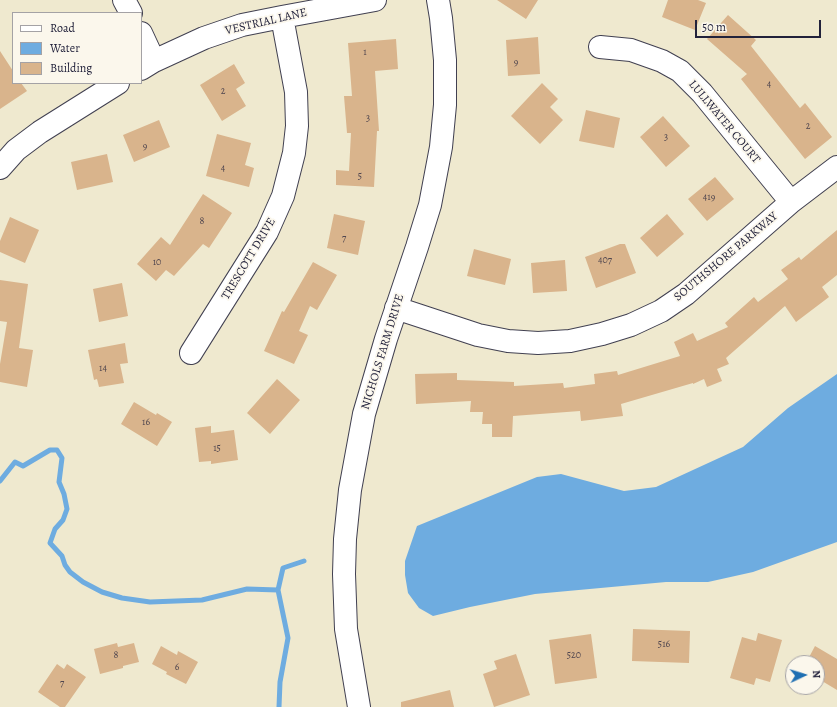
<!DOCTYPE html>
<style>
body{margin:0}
#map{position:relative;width:837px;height:707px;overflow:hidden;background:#efe9cf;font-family:Alegreya,serif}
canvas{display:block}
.legend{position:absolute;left:12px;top:12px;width:130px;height:72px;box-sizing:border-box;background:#fbf7ec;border:1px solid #a4a2a5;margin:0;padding:5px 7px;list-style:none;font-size:12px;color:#22223b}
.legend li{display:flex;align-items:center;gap:8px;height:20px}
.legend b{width:20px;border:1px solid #a4a2a5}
.north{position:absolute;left:785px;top:655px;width:40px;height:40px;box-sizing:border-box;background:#fbf7ec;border:1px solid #a4a2a5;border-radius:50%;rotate:86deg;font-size:11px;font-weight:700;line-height:16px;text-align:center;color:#22223b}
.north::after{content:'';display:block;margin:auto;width:14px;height:18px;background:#1f6fb2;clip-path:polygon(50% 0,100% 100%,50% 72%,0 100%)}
.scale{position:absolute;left:695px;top:20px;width:126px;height:18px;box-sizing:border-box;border:2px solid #22223b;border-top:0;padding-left:5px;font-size:12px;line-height:14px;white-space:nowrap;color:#22223b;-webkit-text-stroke:3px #fbf7ec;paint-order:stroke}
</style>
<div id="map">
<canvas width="837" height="707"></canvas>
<ul class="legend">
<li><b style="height:5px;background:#fff"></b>Road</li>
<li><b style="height:11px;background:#6eace0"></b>Water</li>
<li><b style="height:11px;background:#d9b48c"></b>Building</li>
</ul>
<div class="north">N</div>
<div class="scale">50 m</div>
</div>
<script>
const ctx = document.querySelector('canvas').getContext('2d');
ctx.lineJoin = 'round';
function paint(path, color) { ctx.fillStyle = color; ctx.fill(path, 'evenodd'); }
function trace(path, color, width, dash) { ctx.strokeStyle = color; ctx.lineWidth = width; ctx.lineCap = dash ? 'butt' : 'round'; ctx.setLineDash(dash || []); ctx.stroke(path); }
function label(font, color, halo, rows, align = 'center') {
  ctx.font = font + ' Alegreya,serif'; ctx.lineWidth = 3.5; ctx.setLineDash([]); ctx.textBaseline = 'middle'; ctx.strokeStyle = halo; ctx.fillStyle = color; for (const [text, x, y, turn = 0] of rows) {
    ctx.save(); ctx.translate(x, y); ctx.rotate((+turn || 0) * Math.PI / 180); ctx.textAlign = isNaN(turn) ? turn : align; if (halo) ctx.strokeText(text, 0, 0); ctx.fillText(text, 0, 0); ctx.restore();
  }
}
paint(new Path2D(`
 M 837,374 L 837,542 L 753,572 L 708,582 L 666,582 L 535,594 L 470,607 L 433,616 L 419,608 L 408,593 L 405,575 L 405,561 L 417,526 L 537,477 L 561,474 L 624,491 L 656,487 L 743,447 L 788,408 Z`), '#6eace0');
trace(new Path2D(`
 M 0,481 L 15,462 L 23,466 L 50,450 L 57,450 L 62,458 L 59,482 L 64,494 L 67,509 L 63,520 L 55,529 L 50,543 L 62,556 L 65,565 L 70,572 L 83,582 L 102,592 L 122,598 L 150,602 L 202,600 L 247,589 L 278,590 L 283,568 L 304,561
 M 278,590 L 288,638 L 280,682 L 279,707`), '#6eace0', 5);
paint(new Path2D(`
 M 497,0 L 538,0 L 526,19 Z
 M 668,0 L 698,0 L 706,3 L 695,30 L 662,17 Z
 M 728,15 L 756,40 L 751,46 L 800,108 L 805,103 L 832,137 L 805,159 L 741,79 L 747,74 L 707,39 Z
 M 538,37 L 540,74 L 508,76 L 506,40 Z
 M 396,39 L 398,69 L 375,71 L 379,131 L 377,131 L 374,187 L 336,185 L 336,170 L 349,171 L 351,133 L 347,133 L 344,96 L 352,96 L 348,43 Z
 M 0,51 L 13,71 L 13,83 L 21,83 L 27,91 L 0,109 Z
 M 234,64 L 245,83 L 236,89 L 246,106 L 222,121 L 200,85 Z
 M 542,83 L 558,99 L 550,107 L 563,120 L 540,144 L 511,116 Z
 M 586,110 L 620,118 L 614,148 L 579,141 Z
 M 663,116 L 690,146 L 666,167 L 640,137 Z
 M 159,120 L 170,147 L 134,162 L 123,135 Z
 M 217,134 L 251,143 L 245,165 L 254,168 L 249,187 L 206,176 Z
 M 107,154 L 113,182 L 77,190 L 71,162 Z
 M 715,177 L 734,199 L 707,221 L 688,199 Z
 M 203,194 L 232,213 L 209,248 L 203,244 L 174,276 L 166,270 L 156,281 L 137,264 L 161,237 L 170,245 Z
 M 334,214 L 365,221 L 358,255 L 327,248 Z
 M 667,214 L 684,234 L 657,257 L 640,238 Z
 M 10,217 L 39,230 L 25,263 L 0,252 L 0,241 Z
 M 837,230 L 837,275 L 822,287 L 829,297 L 796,322 L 785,306 L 726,358 L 729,364 L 717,369 L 722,381 L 707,387 L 704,379 L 693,384 L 693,383 L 621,404 L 623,416 L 581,421 L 580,411 L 513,416 L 512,437 L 492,437 L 492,424 L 482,424 L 483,412 L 470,412 L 471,401 L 416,404 L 415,374 L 457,373 L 457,380 L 514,382 L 514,386 L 563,383 L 564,388 L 595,384 L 594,374 L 617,371 L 618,375 L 680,356 L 674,342 L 693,333 L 697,341 L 728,327 L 725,323 L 754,297 L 758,302 L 788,279 L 781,270 L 799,257 L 801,260 Z
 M 620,244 L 625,244 L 636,273 L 596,288 L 585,257 Z
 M 474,249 L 511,259 L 505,285 L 467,276 Z
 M 565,260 L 567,291 L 533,293 L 531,263 Z
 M 313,262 L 337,275 L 317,310 L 310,306 L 299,331 L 308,335 L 294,364 L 264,351 L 282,311 L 284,312 Z
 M 0,280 L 28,284 L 19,348 L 33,350 L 27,387 L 0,382 L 0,364 L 7,322 L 0,321 Z
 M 122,283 L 128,316 L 99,322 L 93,289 Z
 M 125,343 L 128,363 L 120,364 L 124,383 L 99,387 L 97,379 L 94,380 L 88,350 Z
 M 277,379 L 300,400 L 270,434 L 247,413 Z
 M 134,402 L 156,415 L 157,413 L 172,422 L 157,446 L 121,424 Z
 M 211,426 L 211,433 L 234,430 L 238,460 L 211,464 L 211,461 L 199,462 L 195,428 Z
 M 633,629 L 690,631 L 689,663 L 632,661 Z
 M 758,633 L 782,640 L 770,682 L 756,678 L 754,685 L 730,678 L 742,637 L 756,641 Z
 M 591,634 L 597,678 L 555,684 L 549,640 Z
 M 117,643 L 118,647 L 134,643 L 139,662 L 123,666 L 123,668 L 100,674 L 94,649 Z
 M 161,646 L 177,655 L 178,651 L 198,662 L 186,684 L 166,674 L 167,672 L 152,664 Z
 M 815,646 L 837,659 L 837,690 L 817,678 L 817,663 L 806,663 Z
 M 516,654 L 530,695 L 494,707 L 483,674 L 497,669 L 494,661 Z
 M 57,664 L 64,669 L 67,664 L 86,677 L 65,707 L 60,707 L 38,692 Z
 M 450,690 L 454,707 L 401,707 L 401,702 Z`), '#d9b48c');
const minor = new Path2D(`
 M 124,0 L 131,13
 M 141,33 L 154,61
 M 600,47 L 631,50 L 662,61 L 680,71 L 702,93 L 791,202
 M 141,69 L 154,61 L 204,38 L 242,25 L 282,17 L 375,0
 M 0,168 L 16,150 L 40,132 L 118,83
 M 396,308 L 478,335 L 508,341 L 538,343 L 570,341 L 602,334 L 631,325 L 661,311 L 686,294 L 791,202 L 837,167
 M 191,353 L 267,232 L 283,196 L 294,153 L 297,126 L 296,92 L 282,17
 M 359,707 L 346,629 L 344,574 L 345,539 L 350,490 L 364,414 L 386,339 L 417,247 L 430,205 L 441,147 L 445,105 L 445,60 L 441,18 L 438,0`);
trace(minor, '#414051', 24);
trace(minor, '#fff', 22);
label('10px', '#50464f', null, [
 ["1",365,53],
 ["9",516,63],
 ["4",769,85],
 ["2",223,92],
 ["3",368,119],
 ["2",808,127],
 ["3",666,138],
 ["9",145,147],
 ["4",223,169],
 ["5",360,177],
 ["419",709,198],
 ["8",202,222],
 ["7",344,239],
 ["407",605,261],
 ["10",157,263],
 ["14",103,369],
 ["16",146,423],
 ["15",217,449],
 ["516",664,645],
 ["8",116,656],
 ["520",574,656],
 ["6",177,668],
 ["7",62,684]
]);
label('12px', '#22223b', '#fbf7ec', [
 ["VESTRIAL LANE",266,22,-13],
 ["LULLWATER COURT",724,122,50],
 ["SOUTHSHORE PARKWAY",726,257,-40],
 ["TRESCOTT DRIVE",249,259,-59],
 ["NICHOLS FARM DRIVE",383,352,-73]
]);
</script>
